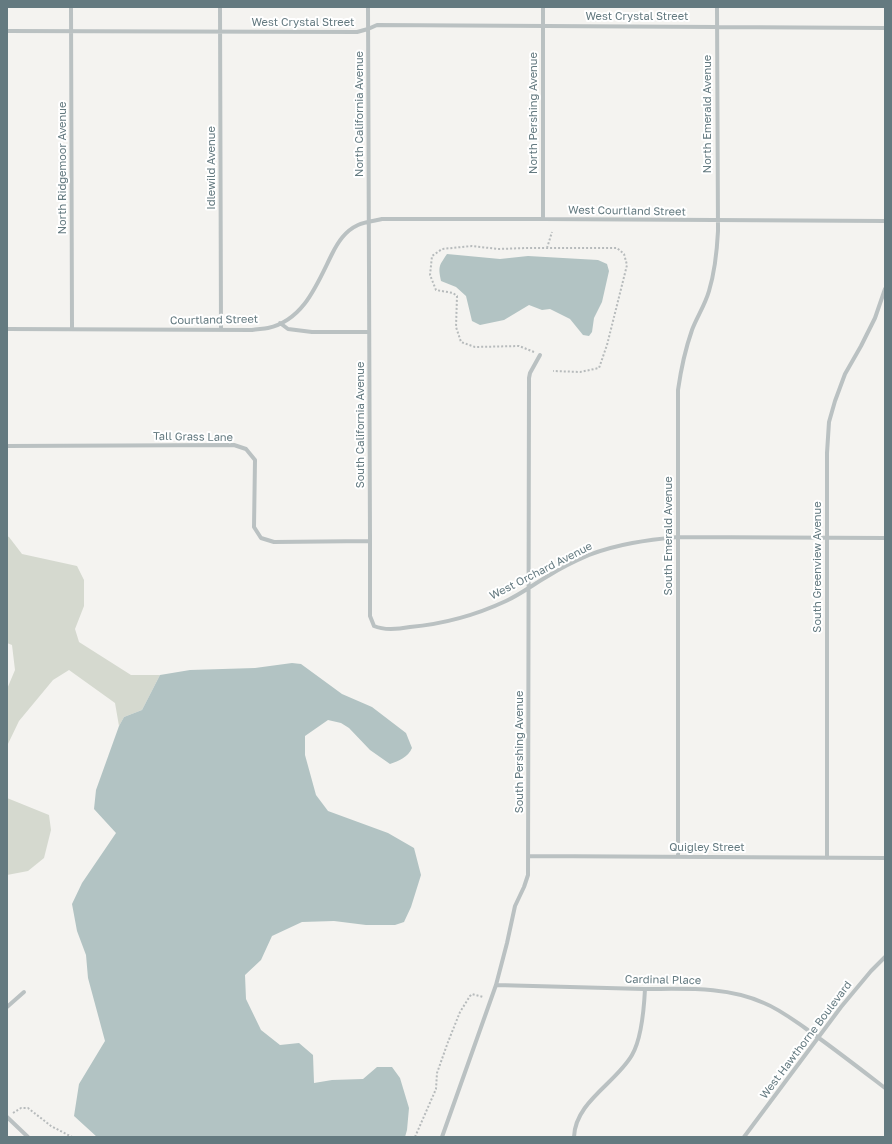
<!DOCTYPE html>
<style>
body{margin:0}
#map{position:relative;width:892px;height:1144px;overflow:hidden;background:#f4f3f0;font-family:"Golos Text",sans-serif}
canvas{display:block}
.frame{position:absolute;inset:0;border:8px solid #647a80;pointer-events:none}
</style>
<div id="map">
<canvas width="892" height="1144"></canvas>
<div class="frame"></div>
</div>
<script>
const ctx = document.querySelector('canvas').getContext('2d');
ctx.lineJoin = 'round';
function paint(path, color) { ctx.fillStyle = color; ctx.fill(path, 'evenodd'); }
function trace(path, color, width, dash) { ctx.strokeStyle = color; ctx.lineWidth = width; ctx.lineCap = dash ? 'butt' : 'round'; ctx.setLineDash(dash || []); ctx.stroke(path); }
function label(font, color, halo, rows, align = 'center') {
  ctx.font = font + ' "Golos Text",sans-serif'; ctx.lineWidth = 4; ctx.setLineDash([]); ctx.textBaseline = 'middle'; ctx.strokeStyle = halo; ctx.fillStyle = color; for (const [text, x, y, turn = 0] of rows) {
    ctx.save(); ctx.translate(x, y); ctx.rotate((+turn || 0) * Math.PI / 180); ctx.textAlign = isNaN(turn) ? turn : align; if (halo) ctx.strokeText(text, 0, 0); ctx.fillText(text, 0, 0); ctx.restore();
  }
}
paint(new Path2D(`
 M 7,536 L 9,537 L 22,554 L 77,566 L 84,580 L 84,606 L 75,629 L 79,642 L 131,675 L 160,675 L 142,710 L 124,717 L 119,726 L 115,703 L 69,670 L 53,680 L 19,721 L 7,746 L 7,689 L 15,670 L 12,645 L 7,643 Z
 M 7,798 L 49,815 L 51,830 L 44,858 L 28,871 L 7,875 Z`), '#d5d9cf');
paint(new Path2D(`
 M 447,254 L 500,259 L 528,256 L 598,260 L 607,264 L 609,271 L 602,302 L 594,318 L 592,332 L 589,336 L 583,335 L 570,319 L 550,309 L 542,310 L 529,305 L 504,320 L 480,325 L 472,321 L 466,296 L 456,287 L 441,281 C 438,266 439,266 447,254 Z
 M 292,663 L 301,664 L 342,694 L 372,707 L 406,733 L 412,748 C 408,757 399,761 390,764 L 370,750 L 349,728 L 341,723 L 328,720 L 305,736 L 305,755 L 316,795 L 328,811 L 388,833 L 414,848 L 421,875 L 411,907 L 404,922 L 395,925 L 366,925 L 334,921 L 302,922 L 272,936 L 261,960 L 245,975 L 246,999 L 261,1030 L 280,1045 L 299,1043 L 313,1055 L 314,1083 L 332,1080 L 363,1079 L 377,1067 L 392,1067 L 400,1078 L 409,1108 L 407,1130 L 405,1137 L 97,1137 L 74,1116 L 79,1084 L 105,1041 L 88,978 L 86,955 L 77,931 L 72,904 L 82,883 L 116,833 L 94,809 L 96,790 L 119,726 L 124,717 L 142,710 L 160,675 L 190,670 L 255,668 Z`), '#b2c3c3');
trace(new Path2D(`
 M 547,248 L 552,232
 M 534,352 L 519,346 L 475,347 L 461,342 L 456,327 L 457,296 L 453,293 L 436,290 L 430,275 L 432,256 L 442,249 L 472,246 L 498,249 L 526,248 L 617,248 L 624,254 L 627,265 L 607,345 L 599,368 L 580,372 L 553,371
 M 13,1113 L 21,1108 L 28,1108 L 51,1126 L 72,1137
 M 415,1137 L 436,1089 L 437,1073 L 448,1042 L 460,1012 L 470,996 L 472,994 L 483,997`), '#b7bbbc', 2, [2, 2]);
trace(new Path2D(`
 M 71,7 L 72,329
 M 220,7 L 221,330
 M 368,7 L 370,541 L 370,616 L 374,626 C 385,631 399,629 410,627 C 444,624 476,615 506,601 C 521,594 534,584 548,576 C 561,568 575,561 589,555 C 617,544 647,540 678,537 L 885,538
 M 7,31 L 357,32 L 368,29 L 377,25 L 885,28
 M 543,219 L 543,7
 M 280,323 L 288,329 L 312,332 L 369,332
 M 7,329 L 252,330 C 257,329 263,329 268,328 C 304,320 317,284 332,254 C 338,242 345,231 358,225 C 365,222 374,221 382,219 L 543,219 L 885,221
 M 7,446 L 234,445 L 246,449 L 255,460 L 254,527 L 261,538 L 274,542 L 370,541
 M 529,856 L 885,858
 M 678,857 L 678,390 C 681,369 685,350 692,330 C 697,317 705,305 709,291 C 715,271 717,251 718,231 L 717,7
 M 827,858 L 827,453 L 829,422 L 835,401 L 845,374 L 861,346 L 875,318 L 885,289
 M 496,985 C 545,986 595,988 644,989 C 685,989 726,986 764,1003 C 779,1009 792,1019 805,1028 C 832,1047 859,1068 885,1088
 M 7,1007 L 24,992
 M 7,1117 L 28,1137
 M 442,1137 L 496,985 L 507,943 L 515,906 L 524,887 L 528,875 L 529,378 L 530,373 L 540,355
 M 574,1137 C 575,1102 616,1083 632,1055 C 642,1038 644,1009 645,989
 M 744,1137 L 841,1007 L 871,971 L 885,957`), '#bac1c2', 4);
label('11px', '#647a80', '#fff', [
 ["West Crystal Street",637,17],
 ["West Crystal Street",303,23],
 ["North Pershing Avenue",534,113,-90],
 ["North California Avenue",360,114,-90],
 ["North Emerald Avenue",708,114,-90],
 ["North Ridgemoor Avenue",63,168,-90],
 ["Idlewild Avenue",212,168,-90],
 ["West Courtland Street",627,211,1],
 ["Courtland Street",214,320,-1],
 ["South California Avenue",361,425,-90],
 ["Tall Grass Lane",193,437,1],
 ["South Emerald Avenue",669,536,-90],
 ["South Greenview Avenue",818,567,-90],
 ["West Orchard Avenue",541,571,-27],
 ["South Pershing Avenue",520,752,-90],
 ["Quigley Street",707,848],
 ["Cardinal Place",663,980,1],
 ["West Hawthorne Boulevard",806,1040,-53]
]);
</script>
